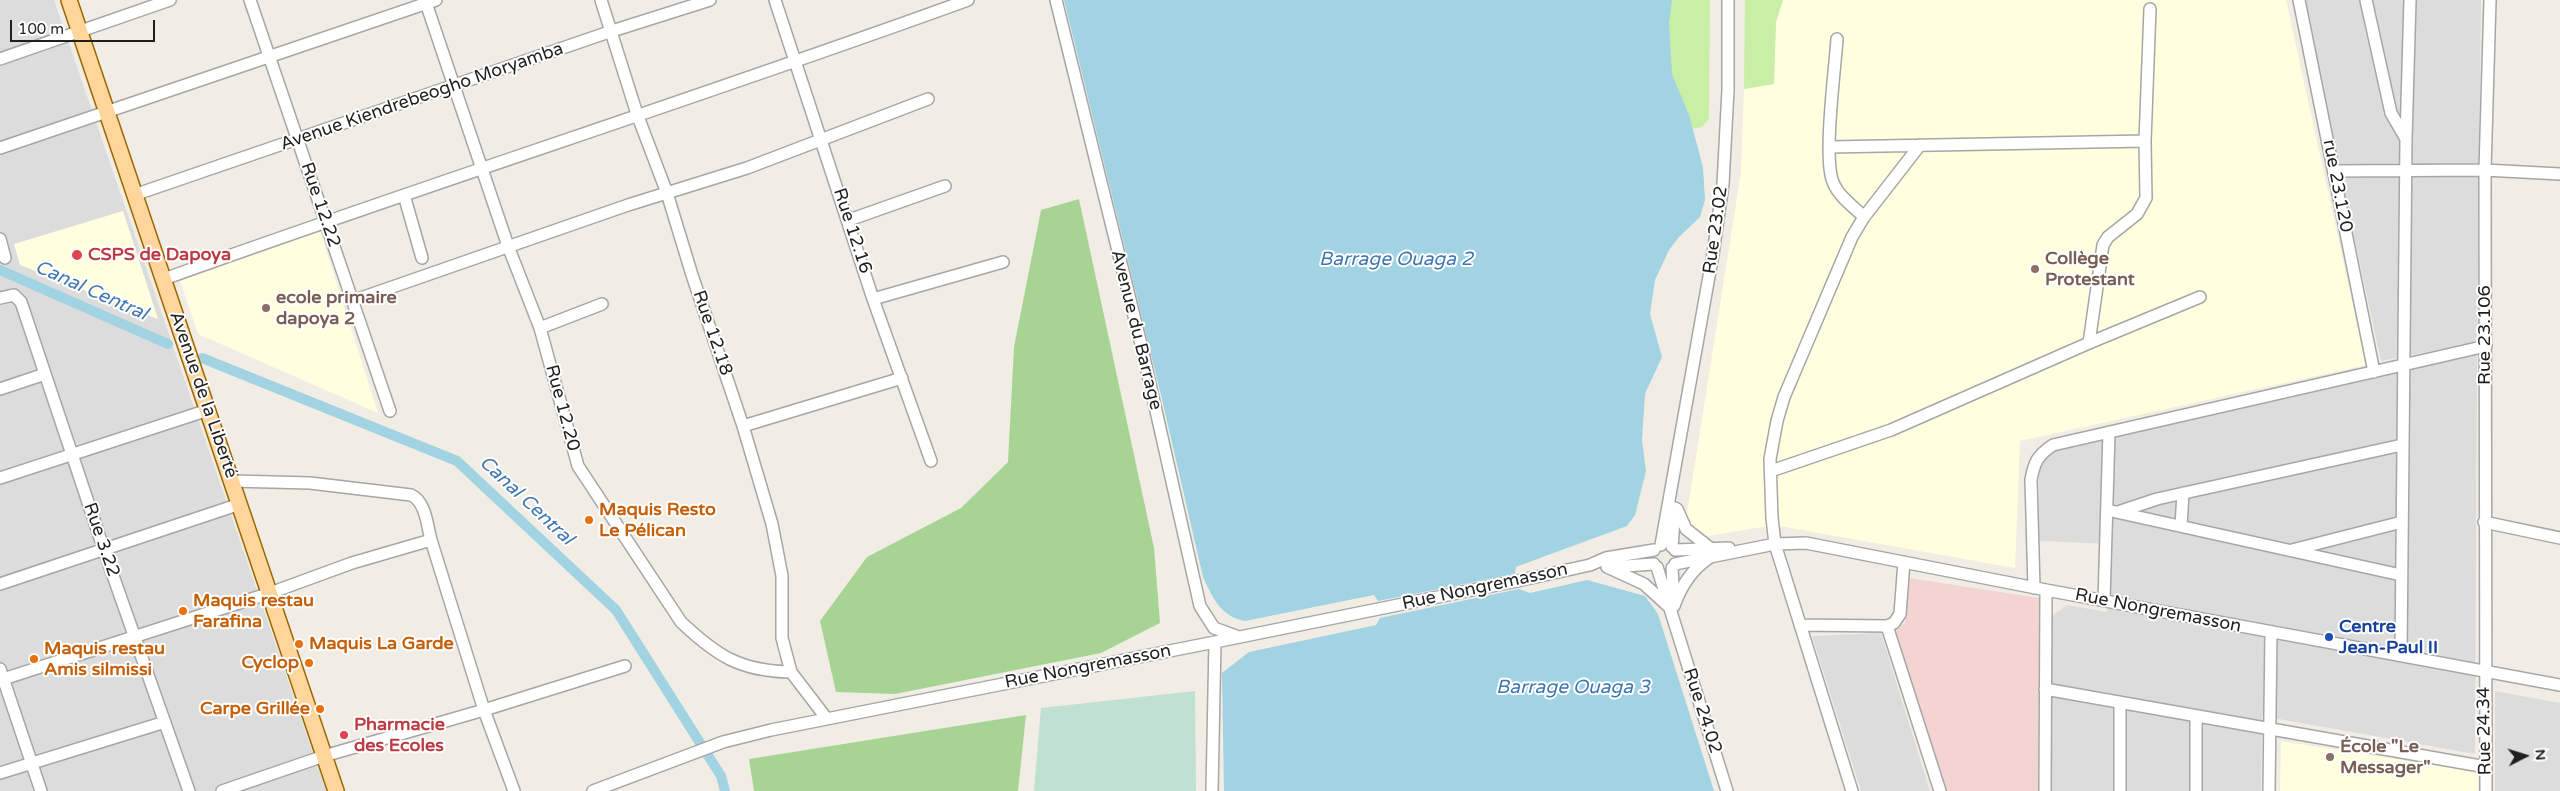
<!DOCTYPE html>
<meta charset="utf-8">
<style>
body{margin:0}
#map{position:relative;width:2560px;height:791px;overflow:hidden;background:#f1ede4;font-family:"Varela Round",sans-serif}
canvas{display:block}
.north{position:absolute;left:2500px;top:731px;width:50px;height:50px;-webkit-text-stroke:4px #fff;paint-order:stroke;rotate:85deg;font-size:14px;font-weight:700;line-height:20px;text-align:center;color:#1f1f1f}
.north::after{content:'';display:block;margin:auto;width:18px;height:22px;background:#1f1f1f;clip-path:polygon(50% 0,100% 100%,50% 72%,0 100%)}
.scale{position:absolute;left:10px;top:20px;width:145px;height:22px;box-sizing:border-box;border:2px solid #1f1f1f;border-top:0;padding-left:6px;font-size:15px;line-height:18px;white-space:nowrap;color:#1f1f1f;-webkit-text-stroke:4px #fff;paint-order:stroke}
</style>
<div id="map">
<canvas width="2560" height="791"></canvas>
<div class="north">N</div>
<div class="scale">100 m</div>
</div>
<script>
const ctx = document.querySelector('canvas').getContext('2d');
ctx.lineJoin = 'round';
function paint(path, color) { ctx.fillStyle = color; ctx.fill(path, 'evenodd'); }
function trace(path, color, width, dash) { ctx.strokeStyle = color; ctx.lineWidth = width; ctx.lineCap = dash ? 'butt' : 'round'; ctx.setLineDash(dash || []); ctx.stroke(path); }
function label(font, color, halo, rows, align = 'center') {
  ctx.font = font + ' "Varela Round",sans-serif'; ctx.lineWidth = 4; ctx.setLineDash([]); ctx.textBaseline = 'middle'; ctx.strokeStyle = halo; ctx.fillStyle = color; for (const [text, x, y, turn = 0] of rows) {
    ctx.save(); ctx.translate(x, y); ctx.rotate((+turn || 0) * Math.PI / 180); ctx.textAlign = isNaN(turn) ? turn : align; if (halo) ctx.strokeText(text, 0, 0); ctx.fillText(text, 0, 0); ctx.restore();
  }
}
paint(new Path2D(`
 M 0,0 L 54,0 L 326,791 L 0,791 Z
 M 2303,0 L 2481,0 L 2477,342 L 2381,361 Z
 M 2477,355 L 2475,754 L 2262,716 L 2261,791 L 2048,791 L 2052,616 L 2067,605 L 2107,612 L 2111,544 L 2039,541 L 2039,458 L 2045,453 Z
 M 1881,633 L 1930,791 L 1861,791 L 1812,636 Z
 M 2495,691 L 2560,703 L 2560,791 L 2495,791 Z`), '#dddcdc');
paint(new Path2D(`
 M 1909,578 L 2039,598 L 2038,791 L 1947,791 L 1894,633 L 1905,623 Z`), '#f3d4d2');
paint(new Path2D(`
 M 1783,0 L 2286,0 L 2366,365 L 2020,441 L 2015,568 L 1774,525 L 1707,536 L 1686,520 L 1741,172 L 1744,89 L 1774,84 L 1776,22 Z
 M 123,211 L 158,319 L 20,265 L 14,244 Z
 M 320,231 L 378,413 L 198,334 L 180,281 Z
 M 2281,741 L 2478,772 L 2478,791 L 2280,791 Z`), '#ffffdf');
paint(new Path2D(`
 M 1672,0 L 1710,0 L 1709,119 L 1702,127 L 1691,129 C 1687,109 1677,92 1672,74 C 1667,55 1667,19 1672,0 Z
 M 1745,0 L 1783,0 L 1776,22 L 1774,84 L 1744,89 Z`), '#c9efa6');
paint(new Path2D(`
 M 1079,199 L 1154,548 L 1160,623 L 1101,653 L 895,694 L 836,692 L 820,621 L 867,557 L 961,508 L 1008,462 L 1014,347 L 1041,210 Z
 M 1026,715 L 1018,791 L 754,791 L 749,759 Z`), '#a7d495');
paint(new Path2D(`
 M 1195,691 L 1196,791 L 1034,791 L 1041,708 Z`), '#c0e0d2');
paint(new Path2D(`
 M 1064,0 L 1672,0 L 1669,23 L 1672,74 L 1689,115 L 1703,167 L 1705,200 L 1700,217 L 1679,237 L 1669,250 L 1655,280 L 1650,314 L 1662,357 L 1645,394 L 1642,440 L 1646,471 L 1635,515 L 1627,526 L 1521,565 L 1516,567 L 1515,574 L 1378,601 L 1374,595 L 1245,621 C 1220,616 1213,598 1203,577 L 1161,395 Z
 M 1587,580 L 1645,596 L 1658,614 L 1714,791 L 1224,791 L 1222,673 L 1249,652 L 1376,625 L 1380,618 L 1519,589 L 1530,593 Z`), '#a1d3e2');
trace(new Path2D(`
 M 0,270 L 168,344
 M 202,358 L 457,461 L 616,610 L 721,776 L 725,791`), '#a1d3e2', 10);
const minor = new Path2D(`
 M 250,0 L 390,411
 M 425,0 L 508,246 L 540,328 L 578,466 L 681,622 C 717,656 740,671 791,672 L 827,719
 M 601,0 L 637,114 L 667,193 L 692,275 L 743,426 L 772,524 L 782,576 L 782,638 L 791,672
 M 775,0 L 873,299 L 931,461
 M 1056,0 L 1141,344 L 1200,606 L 1214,628 L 1236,636
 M 2299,0 L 2374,372
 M 2366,0 L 2391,113 L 2406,139
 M 1837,39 C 1835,69 1823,159 1833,182 C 1838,196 1854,207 1864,217
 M 0,59 L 170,0
 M 1830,147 L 2145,141
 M 0,148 L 436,0
 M 2335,171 L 2485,170 L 2560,174
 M 134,195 L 612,31 L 710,0
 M 404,195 L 422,258
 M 849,220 L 945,186
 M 0,239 L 5,258
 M 164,279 C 431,183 701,97 968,0
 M 0,298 L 14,295 L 21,302 L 104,550 L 189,791
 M 873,299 L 1003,262
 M 352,301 L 628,205 L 747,168 L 928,99
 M 540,328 L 602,304
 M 2089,343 L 2103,245 L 2108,237 L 2137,214 L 2146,198 L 2145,141 L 2150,9
 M 0,389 L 45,374
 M 743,426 L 902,378
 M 1771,471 L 1891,430 L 2089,343 L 2200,297
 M 0,478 L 208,410
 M 232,481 L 310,483 L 411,495 C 426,502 427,525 431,540
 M 1677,509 L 1686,529 L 1710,548
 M 2107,510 L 2401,575
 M 2118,512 L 2157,499 L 2402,445
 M 2484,522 L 2560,538
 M 2181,526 L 2183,493
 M 1661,545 L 1713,254 L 1723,184 L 1728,90 L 1728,0
 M 1672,547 L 1675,508
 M 1675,550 L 1729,548
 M 2292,550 L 2402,522
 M 1675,564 L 1775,544 L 1806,543 L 2046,590 L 2560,685
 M 1607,567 L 1644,584 L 1668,606
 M 1611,567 L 1654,564
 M 1657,567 L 1727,791
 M 1672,568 L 1674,602
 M 0,584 L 240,504
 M 2034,588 L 2031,480 C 2034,462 2038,455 2053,445 L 2486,346
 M 2104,601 L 2109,432
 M 1674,606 C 1681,586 1691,570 1709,558
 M 1800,625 L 1887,626 L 1894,623 L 1900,614 L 1904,562
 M 1887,626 L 1940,791
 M 2401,655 L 2406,139 L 2410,0
 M 0,669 L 41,791
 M 0,680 L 270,593 L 352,563 L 431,540 L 484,710 L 514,791
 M 2045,689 L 2486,767
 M 2120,702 L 2120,791
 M 0,773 L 165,722
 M 222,791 L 324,756 L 484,710 L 625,666
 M 593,791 L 723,742 L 771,730 L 1215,642 L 1517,581 L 1590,565 L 1606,558 L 1654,550
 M 1212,791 L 1215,642
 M 1852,791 L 1775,544 L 1772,518 L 1770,459 L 1777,421 L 1784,397 L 1852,237 L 1864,217 L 1920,145
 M 2045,791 L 2046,590
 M 2196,791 L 2196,716
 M 2269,791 L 2271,632
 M 2486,791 L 2485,170 L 2490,0`);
const major = new Path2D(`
 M 69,0 L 336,791`);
trace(minor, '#a6a6a6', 14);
trace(major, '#9a6800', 18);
trace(minor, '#fff', 11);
trace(major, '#ffd59b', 15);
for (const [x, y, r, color] of [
 [77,255,6,"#e0444e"],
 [2035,269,5,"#8d6e63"],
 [266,308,5,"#8d6e63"],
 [589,520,5,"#e8710a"],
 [183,611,5,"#e8710a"],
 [2329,637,5,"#1a4fb4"],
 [299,644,5,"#e8710a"],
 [34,659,5,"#e8710a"],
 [309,663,5,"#e8710a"],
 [320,709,5,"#e8710a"],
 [344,735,5,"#e0444e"],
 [2330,757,5,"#8d6e63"]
]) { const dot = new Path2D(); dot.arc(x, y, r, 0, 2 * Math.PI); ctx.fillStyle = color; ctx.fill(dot); trace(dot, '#fff', 2); }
label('18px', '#1f1f1f', '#fff', [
 ["Avenue Kiendrebeogho Moryamba",422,97,-19],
 ["rue 23.120",2337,186,79],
 ["Rue 12.22",320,205,71],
 ["Rue 23.02",1716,230,-82],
 ["Rue 12.16",852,231,72],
 ["Avenue du Barrage",1136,330,76],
 ["Rue 12.18",712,333,71],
 ["Rue 23.106",2485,335,-90],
 ["Avenue de la Liberté",203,395,71],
 ["Rue 12.20",562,408,75],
 ["Rue 3.22",101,540,71],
 ["Rue Nongremasson",1485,587,-12],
 ["Rue Nongremasson",2158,611,11],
 ["Rue Nongremasson",1088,667,-11],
 ["Rue 24.02",1702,711,72],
 ["Rue 24.34",2485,731,-91]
]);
label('bold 18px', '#be3a42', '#fff', [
 ["CSPS de Dapoya",88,255],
 ["Pharmacie",354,725],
 ["des Ecoles",354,746]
], 'left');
label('bold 18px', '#785e54', '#fff', [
 ["Collège",2045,259],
 ["Protestant",2045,280],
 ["ecole primaire",276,298],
 ["dapoya 2",276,319],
 ["École \"Le",2340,747],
 ["Messager\"",2340,768]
], 'left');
label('bold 18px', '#c56008', '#fff', [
 ["Maquis Resto",599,510],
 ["Le Pélican",599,531],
 ["Maquis restau",193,601],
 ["Farafina",193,622],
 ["Maquis La Garde",309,644],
 ["Maquis restau",44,649],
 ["Amis silmissi",44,670],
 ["Cyclop",299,663,"right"],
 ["Carpe Grillée",310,709,"right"]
], 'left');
label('bold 18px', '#164399', '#fff', [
 ["Centre",2339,627],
 ["Jean-Paul II",2339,648]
], 'left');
label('italic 19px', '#4077b0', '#fff', [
 ["Barrage Ouaga 2",1396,260],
 ["Canal Central",91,291,24],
 ["Canal Central",526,501,43],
 ["Barrage Ouaga 3",1573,688]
]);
</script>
